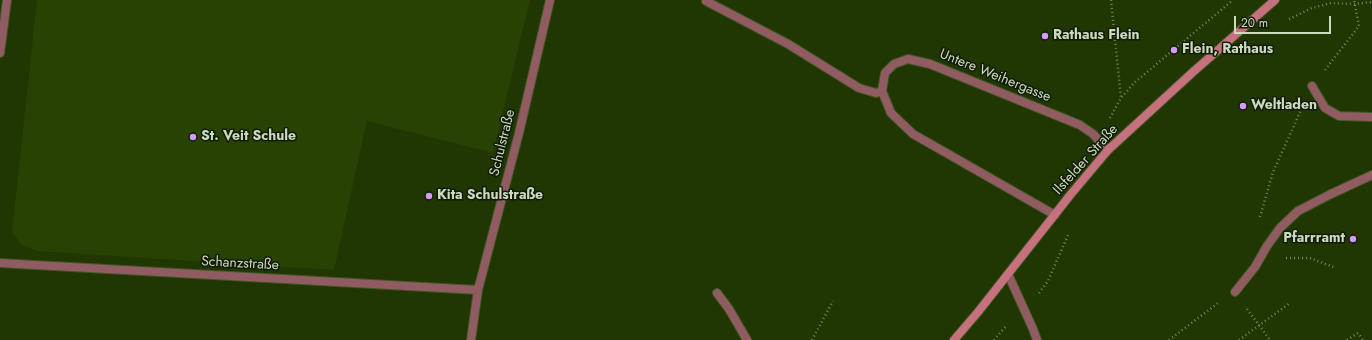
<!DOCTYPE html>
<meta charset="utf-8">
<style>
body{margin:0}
#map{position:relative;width:1372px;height:340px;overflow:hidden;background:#203702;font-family:Jost,sans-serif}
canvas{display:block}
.scale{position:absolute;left:1234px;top:16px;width:97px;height:18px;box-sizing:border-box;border:2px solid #ccdbbf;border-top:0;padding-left:5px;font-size:12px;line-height:14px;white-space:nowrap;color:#ccdbbf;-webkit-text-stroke:3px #111b07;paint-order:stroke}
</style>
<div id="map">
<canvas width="1372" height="340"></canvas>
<div class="scale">20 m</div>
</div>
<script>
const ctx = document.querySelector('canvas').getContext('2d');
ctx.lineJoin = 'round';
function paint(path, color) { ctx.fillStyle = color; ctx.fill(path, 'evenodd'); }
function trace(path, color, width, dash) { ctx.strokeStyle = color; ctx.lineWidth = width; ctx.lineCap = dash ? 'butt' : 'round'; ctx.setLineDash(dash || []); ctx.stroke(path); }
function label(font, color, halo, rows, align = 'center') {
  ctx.font = font + ' Jost,sans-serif'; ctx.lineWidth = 3; ctx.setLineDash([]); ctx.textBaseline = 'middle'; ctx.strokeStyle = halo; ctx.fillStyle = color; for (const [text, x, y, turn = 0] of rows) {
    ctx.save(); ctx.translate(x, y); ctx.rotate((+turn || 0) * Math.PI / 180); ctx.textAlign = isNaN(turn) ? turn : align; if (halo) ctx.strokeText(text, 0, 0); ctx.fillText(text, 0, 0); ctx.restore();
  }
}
paint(new Path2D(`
 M 37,0 L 530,0 L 493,153 L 367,121 L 334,270 L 37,251 L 22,245 L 12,232 Z`), '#274203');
const lane = new Path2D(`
 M 706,1 L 788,44 L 859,88 L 876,93 L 882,91
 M 1312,86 L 1325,108 L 1339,116 L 1372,117
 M 1055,215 L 913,134 L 891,113 L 882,91 L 885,73 L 894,64 L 908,59 L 930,64 L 1080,125 L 1093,134 L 1108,150
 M 1008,274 L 1033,329 L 1037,340
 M 1235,292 L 1255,267 L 1267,246 L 1280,228 L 1298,211 L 1331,194
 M 717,293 L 729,309 L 747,340`);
const street = new Path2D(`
 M 0,53 L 7,0
 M 1331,194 L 1372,175
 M 0,263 L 478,290
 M 471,340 L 478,290 L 519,133 L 550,0`);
const secondary = new Path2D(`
 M 954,340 L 978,312 L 1071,194 L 1108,150 L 1193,72 L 1275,0`);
trace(lane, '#3f5524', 10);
trace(street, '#3f5524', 10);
trace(secondary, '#3f5524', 10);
trace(new Path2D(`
 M 1111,0 L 1121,98
 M 1289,19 L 1312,8 L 1331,3 L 1354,4 L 1372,2
 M 1325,70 L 1359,26 L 1354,0
 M 1110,118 L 1121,98 L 1134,83 L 1233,0
 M 1260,217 L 1273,172 L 1301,110
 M 1286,258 L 1310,258 L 1336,268
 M 1039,293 L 1048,281 L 1068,235
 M 1247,309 L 1270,340
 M 812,340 L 833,301
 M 994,340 L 1007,325
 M 1169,340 L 1218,303
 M 1239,340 L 1290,303
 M 1347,340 L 1358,333 L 1363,340`), '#74875e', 2.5, [1, 3]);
trace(lane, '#915b62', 8);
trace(street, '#915b62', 8);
trace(secondary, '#c7717e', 8);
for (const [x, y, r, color] of [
 [1045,36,4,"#d59bfb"],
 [1174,50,4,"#d59bfb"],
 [1243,106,4,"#d59bfb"],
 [193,137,4,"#d59bfb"],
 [429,196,4,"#d59bfb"],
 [1353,239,4,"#d59bfb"]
]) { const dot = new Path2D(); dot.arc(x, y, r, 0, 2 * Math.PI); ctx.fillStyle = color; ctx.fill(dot); trace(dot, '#111b07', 1.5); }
label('bold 14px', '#ccdbbf', '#111b07', [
 ["Rathaus Flein",1053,36],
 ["Flein, Rathaus",1182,50],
 ["Weltladen",1251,106],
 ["St. Veit Schule",201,137],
 ["Kita Schulstraße",437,196],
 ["Pfarrramt",1345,239,"right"]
], 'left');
label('14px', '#ccdbbf', '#111b07', [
 ["Untere Weihergasse",995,76,22],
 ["Schulstraße",503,143,-76],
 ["Ilsfelder Straße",1086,160,-48],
 ["Schanzstraße",240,264,3]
]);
</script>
